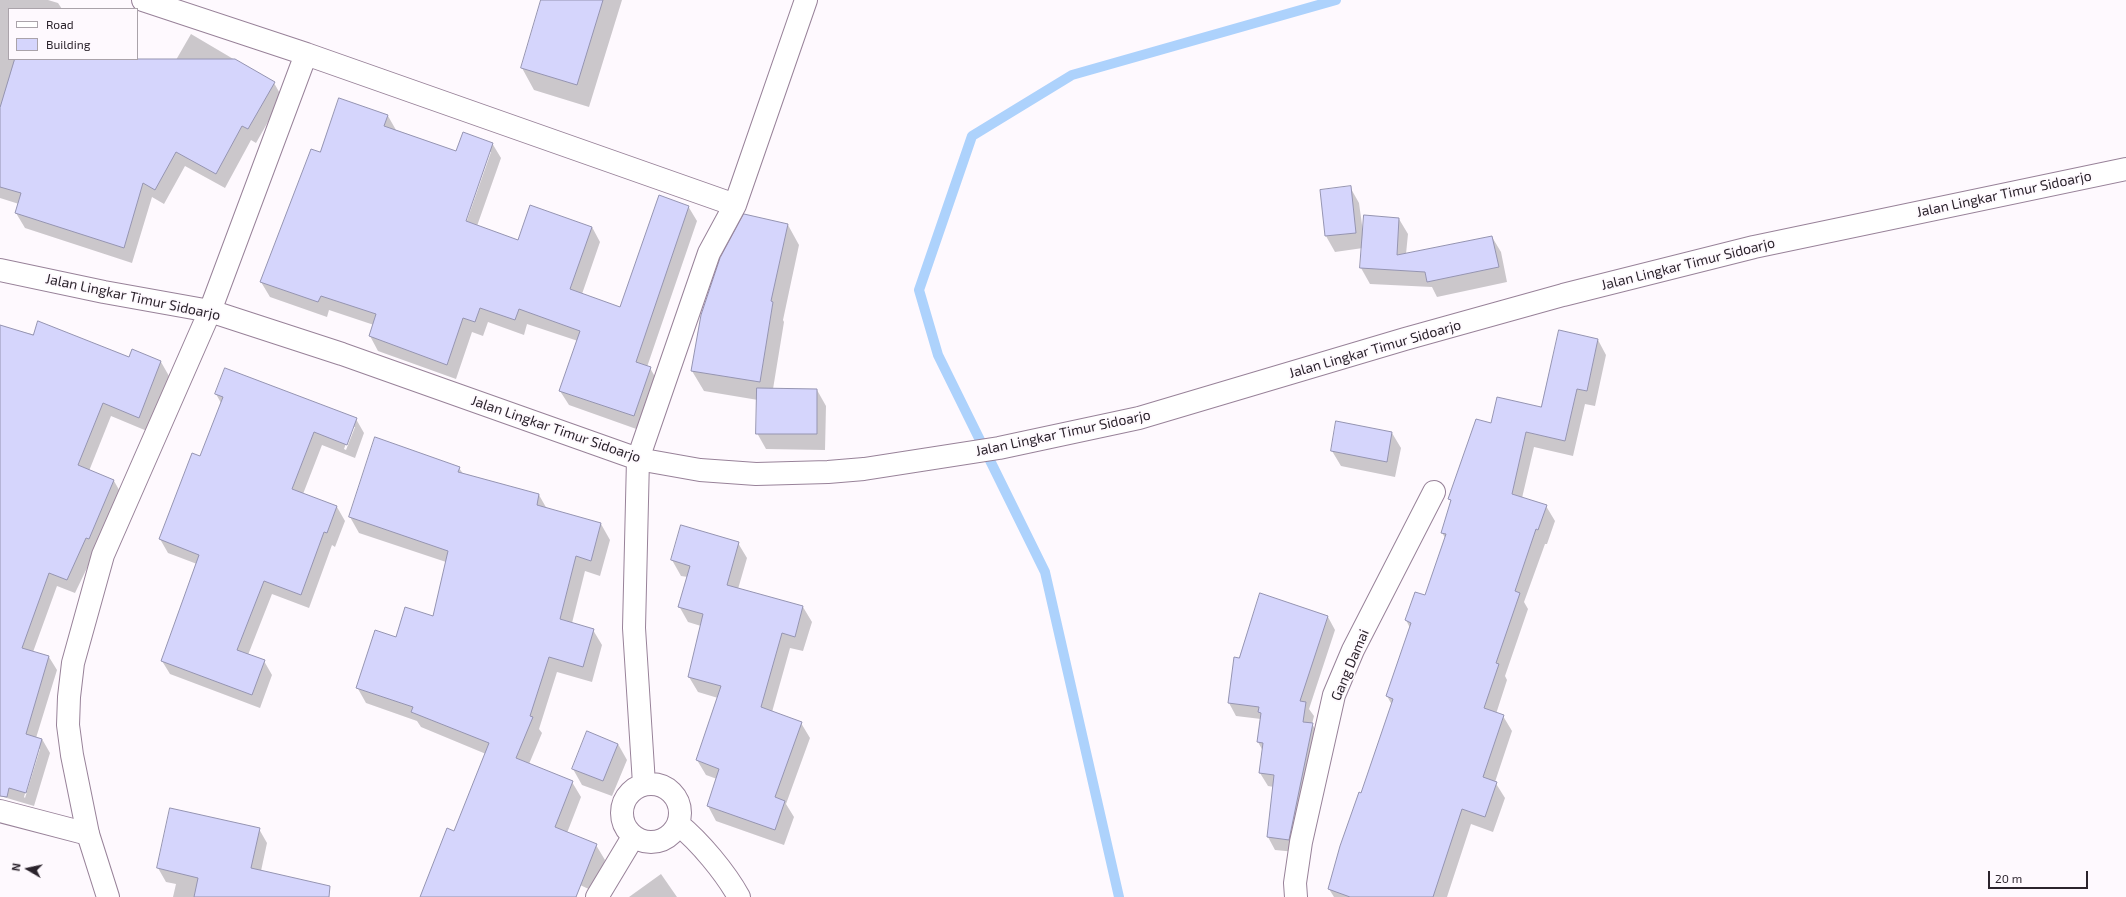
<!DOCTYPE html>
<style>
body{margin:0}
#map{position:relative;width:2126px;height:897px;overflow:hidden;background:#fef9fe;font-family:"Exo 2",sans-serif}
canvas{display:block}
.legend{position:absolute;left:8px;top:8px;width:130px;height:52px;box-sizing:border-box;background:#fef9fe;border:1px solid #aaa3aa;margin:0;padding:5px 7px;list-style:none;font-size:12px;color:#2b232c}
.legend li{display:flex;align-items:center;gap:8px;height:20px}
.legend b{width:20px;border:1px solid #aaa3aa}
.north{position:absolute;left:8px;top:849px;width:40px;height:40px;-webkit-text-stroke:3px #fef9fe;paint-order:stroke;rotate:279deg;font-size:11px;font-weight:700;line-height:16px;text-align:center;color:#2b232c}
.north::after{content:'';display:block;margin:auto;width:14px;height:18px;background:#2b232c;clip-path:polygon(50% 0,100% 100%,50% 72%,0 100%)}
.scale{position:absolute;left:1988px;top:871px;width:100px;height:18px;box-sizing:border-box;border:2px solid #2b232c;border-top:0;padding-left:5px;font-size:12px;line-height:14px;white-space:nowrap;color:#2b232c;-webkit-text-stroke:3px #fef9fe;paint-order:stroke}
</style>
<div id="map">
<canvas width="2126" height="897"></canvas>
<ul class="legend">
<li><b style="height:5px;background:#fff"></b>Road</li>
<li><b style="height:11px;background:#d5d5fc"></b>Building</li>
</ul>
<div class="north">N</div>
<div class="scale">20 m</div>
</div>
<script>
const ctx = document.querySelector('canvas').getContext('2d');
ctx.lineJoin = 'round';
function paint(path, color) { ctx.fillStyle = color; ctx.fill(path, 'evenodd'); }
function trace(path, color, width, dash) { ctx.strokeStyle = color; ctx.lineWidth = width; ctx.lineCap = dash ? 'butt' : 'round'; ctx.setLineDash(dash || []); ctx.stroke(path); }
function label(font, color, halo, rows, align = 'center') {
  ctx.font = font + ' "Exo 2",sans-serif'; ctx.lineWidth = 3.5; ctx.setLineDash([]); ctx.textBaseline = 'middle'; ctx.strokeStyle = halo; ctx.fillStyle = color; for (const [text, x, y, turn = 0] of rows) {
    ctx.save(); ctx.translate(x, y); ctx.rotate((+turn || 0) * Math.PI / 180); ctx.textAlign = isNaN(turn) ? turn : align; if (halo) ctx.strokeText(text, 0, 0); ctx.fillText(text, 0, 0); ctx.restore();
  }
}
paint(new Path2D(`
 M 0,0 L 48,0 L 58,3 L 62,9 L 9,9 L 9,59 L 127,59 L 165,79 L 191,34 L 274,83 L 282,97 L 256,143 L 251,140 L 225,188 L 185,166 L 164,204 L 152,197 L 132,263 L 25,228 L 16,213 L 19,204 L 0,198 Z
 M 542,0 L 622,0 L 589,107 L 534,90 L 522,68 Z
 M 388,116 L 396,130 L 457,152 L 492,143 L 501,158 L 477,226 L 518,241 L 592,227 L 600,242 L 582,294 L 620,308 L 688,206 L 697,221 L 647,367 L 650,368 L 658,382 L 642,431 L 569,405 L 560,391 L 578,341 L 527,324 L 524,335 L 488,322 L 483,336 L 472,332 L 456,379 L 378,351 L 370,336 L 374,325 L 329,310 L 327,317 L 270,297 L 261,282 L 321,153 ZM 489,152 L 491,152 L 465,226 L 463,226 Z
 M 1350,187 L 1359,203 L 1363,232 L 1399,219 L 1408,234 L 1406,254 L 1492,237 L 1501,252 L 1507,282 L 1437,297 L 1432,287 L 1370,284 L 1361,268 L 1363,248 L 1335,252 L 1326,236 L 1321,191 Z
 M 788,225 L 799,245 L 783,320 L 784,322 L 773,389 L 817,390 L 826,406 L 825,450 L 766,449 L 757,433 L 758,400 L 704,391 L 692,371 Z
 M 0,326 L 130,359 L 161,362 L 169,376 L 147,431 L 111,416 L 89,471 L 114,481 L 122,495 L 75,593 L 57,586 L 33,652 L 49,657 L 57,670 L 36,738 L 42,739 L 50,753 L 34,806 L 0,796 ZM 38,749 L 40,749 L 25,798 L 24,797 Z
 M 1598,340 L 1606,355 L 1595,406 L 1585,404 L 1573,456 L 1534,447 L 1522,498 L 1546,506 L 1555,521 L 1547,544 L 1545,544 L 1524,602 L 1528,609 L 1505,676 L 1507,680 L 1496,714 L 1503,716 L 1512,731 L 1495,782 L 1505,798 L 1493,832 L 1471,824 L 1447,897 L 1334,897 L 1329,889 L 1392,705 L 1387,696 L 1410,628 L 1406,620 L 1425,597 L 1446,539 L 1442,533 L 1452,503 L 1450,499 L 1492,424 L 1542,408 Z
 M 216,394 L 356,419 L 364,433 L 355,458 L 322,445 L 303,494 L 337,507 L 345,521 L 335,547 L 332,545 L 309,608 L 272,594 L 248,655 L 264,661 L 272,675 L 260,708 L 170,674 L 162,661 L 197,564 L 168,553 L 160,539 L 201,458 L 221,403 ZM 352,427 L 355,427 L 346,450 L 344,449 Z
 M 1392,433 L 1401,448 L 1395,477 L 1341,466 L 1332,451 Z
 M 459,468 L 464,475 L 539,495 L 547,509 L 601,524 L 610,540 L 600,576 L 585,571 L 572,623 L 593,630 L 602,645 L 592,682 L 557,672 L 539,729 L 542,733 L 529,764 L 572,782 L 581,797 L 567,833 L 596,845 L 605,860 L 593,891 L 580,885 L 576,897 L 421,897 L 455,832 L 486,754 L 421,727 L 417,721 L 366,703 L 357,687 L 396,638 L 433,618 L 446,562 L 359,533 L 350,517 Z
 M 738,543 L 747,558 L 738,589 L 803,607 L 812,622 L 803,651 L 790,648 L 772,712 L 801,723 L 810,738 L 786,804 L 794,817 L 784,845 L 716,821 L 708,806 L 717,779 L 706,775 L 697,760 L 718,698 L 698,692 L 689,677 L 701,626 L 688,622 L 679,606 L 688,577 L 681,576 L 672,560 Z
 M 1261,594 L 1328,617 L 1335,630 L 1309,709 L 1314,716 L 1312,724 L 1320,737 L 1296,852 L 1275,850 L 1268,837 L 1274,787 L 1268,786 L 1260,773 L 1263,751 L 1258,742 L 1261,719 L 1236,716 L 1229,703 L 1239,659 Z
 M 618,744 L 627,760 L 612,796 L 582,785 L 573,769 Z
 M 259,829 L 267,843 L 261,871 L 292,897 L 173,897 L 176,884 L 166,882 L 158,868 Z
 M 661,874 L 677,897 L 629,897 Z`), '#0003');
trace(new Path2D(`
 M 1119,897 L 1045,572 L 938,355 L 919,290 L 972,136 L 1072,75 L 1336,0`), '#add2fc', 10);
const building = new Path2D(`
 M 541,0 L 603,0 L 577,85 L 521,68 Z
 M 15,59 L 235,59 L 275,82 L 248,129 L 242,126 L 216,174 L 176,152 L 155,190 L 143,183 L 124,248 L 15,213 L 21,193 L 0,187 L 0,108 Z
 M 339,98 L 388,115 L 384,126 L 456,151 L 463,132 L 493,143 L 466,221 L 518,240 L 530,205 L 592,227 L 570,289 L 620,307 L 659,195 L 689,206 L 636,362 L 651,367 L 634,416 L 559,391 L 580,331 L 519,309 L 515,320 L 480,308 L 475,322 L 463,318 L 447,365 L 369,336 L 376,314 L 321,296 L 318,302 L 260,282 L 311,149 L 320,152 Z
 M 1351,186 L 1356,233 L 1325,236 L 1320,190 Z
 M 744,214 L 788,224 L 771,301 L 773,302 L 760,382 L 691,371 L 701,315 L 720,258 Z
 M 1364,215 L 1399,218 L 1397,255 L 1492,236 L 1499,267 L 1427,282 L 1425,272 L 1360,268 Z
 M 38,321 L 129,357 L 132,349 L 161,361 L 139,418 L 103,403 L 78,465 L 114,480 L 89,539 L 86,538 L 67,580 L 49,573 L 22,648 L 49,656 L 26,734 L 42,739 L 26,793 L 9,788 L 7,797 L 0,796 L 0,325 L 33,335 Z
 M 1559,330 L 1598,339 L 1587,391 L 1577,389 L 1565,441 L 1526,432 L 1512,494 L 1547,505 L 1538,530 L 1536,529 L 1515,591 L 1520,593 L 1496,663 L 1499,664 L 1484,708 L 1504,715 L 1483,777 L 1497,782 L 1485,817 L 1462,809 L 1433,897 L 1350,897 L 1328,889 L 1340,846 L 1359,792 L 1361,793 L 1393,699 L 1386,696 L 1411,623 L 1405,620 L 1415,592 L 1425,595 L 1446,534 L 1441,533 L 1451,500 L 1448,499 L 1476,419 L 1491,423 L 1497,397 L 1541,407 Z
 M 225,368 L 357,418 L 347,445 L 314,432 L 292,489 L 337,506 L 327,533 L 324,532 L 301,595 L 264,581 L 237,650 L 265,660 L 252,695 L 161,661 L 199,555 L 159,539 L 192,453 L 200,456 L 223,397 L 215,394 Z
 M 757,388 L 817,389 L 817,434 L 756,434 Z
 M 1336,421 L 1392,432 L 1387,462 L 1331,451 Z
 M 375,437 L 460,467 L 458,472 L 539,494 L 537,505 L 601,523 L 591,561 L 576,556 L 560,619 L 594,629 L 583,667 L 549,657 L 530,716 L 533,717 L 516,758 L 573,781 L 555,827 L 597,844 L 576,897 L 420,897 L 447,828 L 454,831 L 489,743 L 411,712 L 413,707 L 356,688 L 375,630 L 396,637 L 405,607 L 433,616 L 448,551 L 349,517 Z
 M 681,525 L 739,542 L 727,585 L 803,606 L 795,637 L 782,633 L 761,707 L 802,722 L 775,797 L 785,801 L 775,830 L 707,806 L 719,769 L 696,760 L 721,686 L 688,677 L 703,614 L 678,607 L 690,566 L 671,560 Z
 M 1260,593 L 1328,616 L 1300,701 L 1306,702 L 1303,722 L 1313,723 L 1289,840 L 1267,837 L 1274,775 L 1259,773 L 1263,743 L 1257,742 L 1261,713 L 1258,712 L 1259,707 L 1228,703 L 1234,657 L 1239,658 Z
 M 587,731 L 618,744 L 603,781 L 572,769 Z
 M 170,808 L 260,828 L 251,868 L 330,886 L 329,897 L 194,897 L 198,878 L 157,868 Z`);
paint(building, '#d5d5fc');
trace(building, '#9594b1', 1);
const street = new Path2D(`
 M 143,0 L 306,54 L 210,311
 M 306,54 L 735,205
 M 638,459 L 709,253 L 735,205 L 806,0
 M 0,811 L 88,834
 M 1296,897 L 1295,883 L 1301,842 L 1334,695 L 1353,650 L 1434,492`);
const secondary = new Path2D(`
 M 0,270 L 104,292 L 210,311 L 342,354 L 638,459 L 700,470 L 756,474 L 828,472 L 864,469 L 999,448 L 1139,418 L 1405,339 L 1563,295 L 1754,247 L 2126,169
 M 638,459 L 634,628 L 644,784
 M622 813a29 29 0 1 1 58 0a29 29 0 1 1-58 0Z
 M 678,824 C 700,842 725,872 739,897
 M 108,897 L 88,834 L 72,755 L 68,725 L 69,697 L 73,663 L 103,555 L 210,311
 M 597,897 L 633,837`);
trace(street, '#988299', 24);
trace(secondary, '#988299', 24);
trace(street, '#fff', 22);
trace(secondary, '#fff', 22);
label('14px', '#2b232c', '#fef9fe', [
 ["Jalan Lingkar Timur Sidoarjo",2004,194,-12],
 ["Jalan Lingkar Timur Sidoarjo",1688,264,-14],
 ["Jalan Lingkar Timur Sidoarjo",133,297,12],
 ["Jalan Lingkar Timur Sidoarjo",1375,349,-16],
 ["Jalan Lingkar Timur Sidoarjo",556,429,19],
 ["Jalan Lingkar Timur Sidoarjo",1063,433,-12],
 ["Gang Damai",1350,665,-67]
]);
</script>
